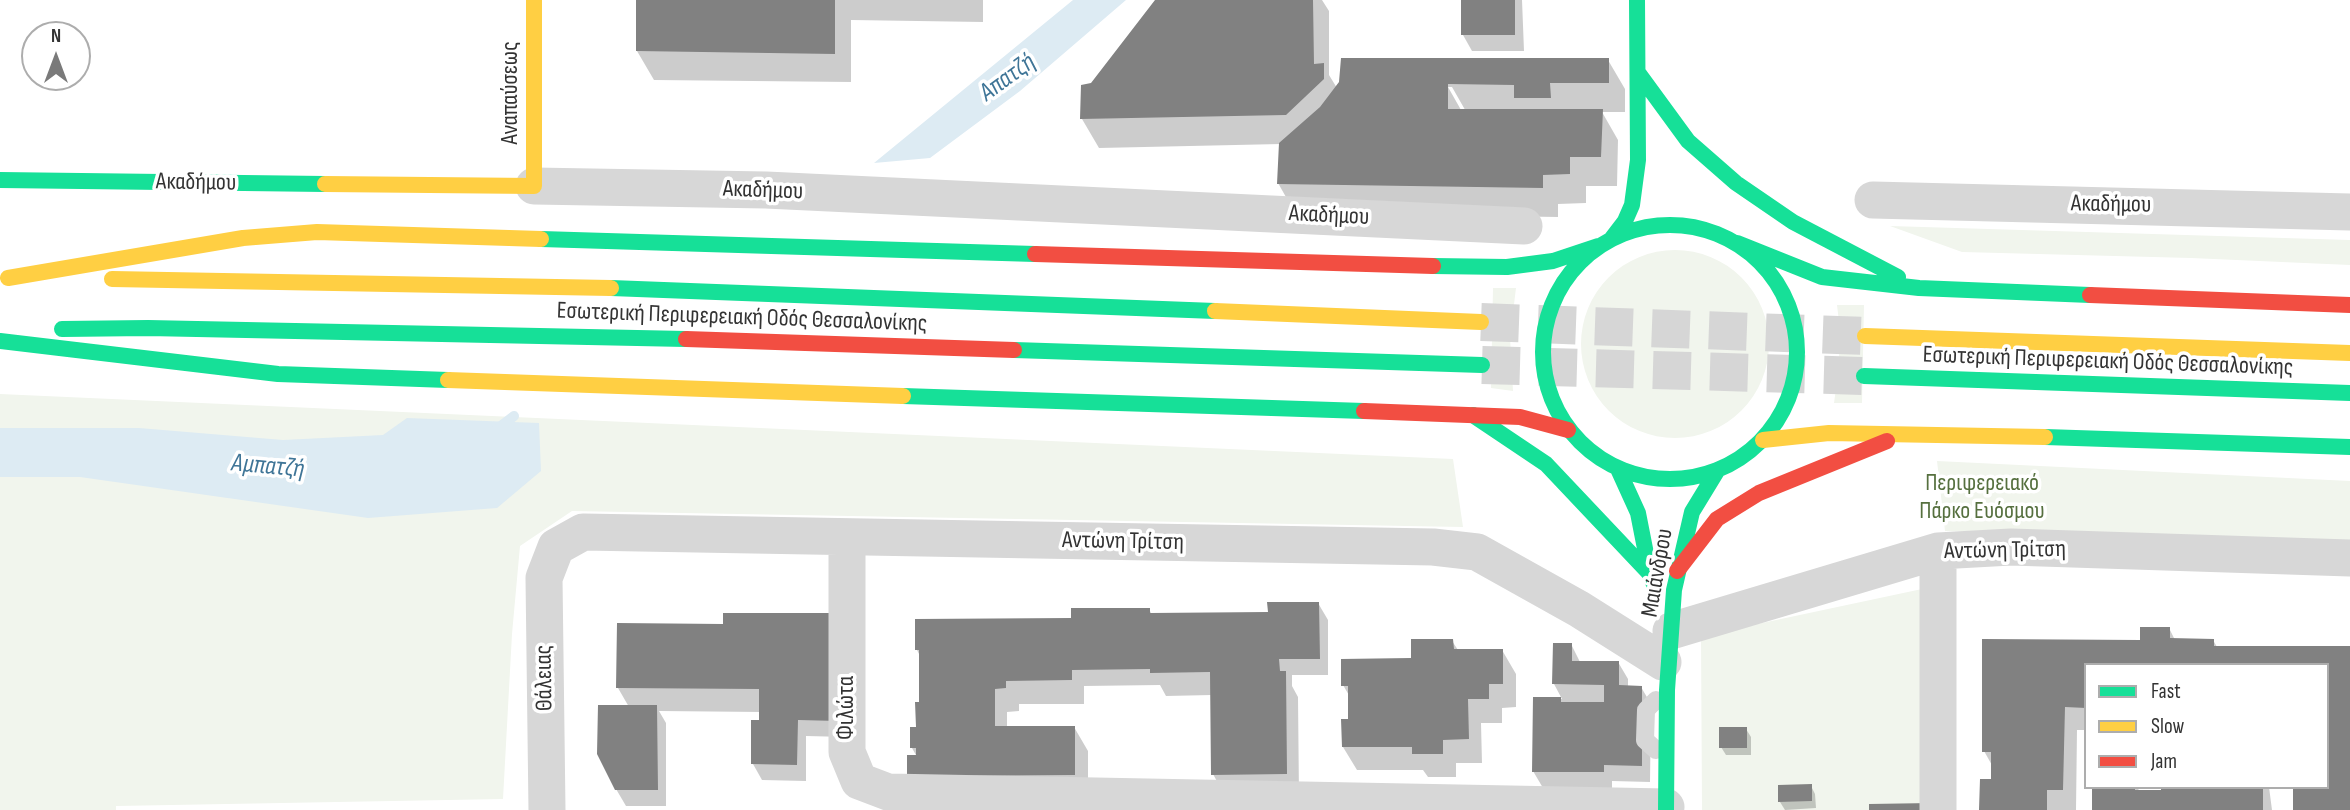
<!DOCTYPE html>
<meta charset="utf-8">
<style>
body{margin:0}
#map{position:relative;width:2350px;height:810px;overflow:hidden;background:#fff;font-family:"Sofia Sans Condensed",sans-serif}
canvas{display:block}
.legend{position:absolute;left:2084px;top:663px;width:245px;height:126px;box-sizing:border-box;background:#fff;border:2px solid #adadad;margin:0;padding:9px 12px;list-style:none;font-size:21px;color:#333}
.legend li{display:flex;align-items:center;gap:14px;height:35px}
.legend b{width:35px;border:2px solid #adadad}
.north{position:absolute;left:21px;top:21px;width:70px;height:70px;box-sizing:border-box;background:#fff;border:2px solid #adadad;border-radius:50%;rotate:0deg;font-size:19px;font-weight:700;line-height:28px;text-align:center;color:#333}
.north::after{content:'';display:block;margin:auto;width:24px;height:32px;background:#7a7a7a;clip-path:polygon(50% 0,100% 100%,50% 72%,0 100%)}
</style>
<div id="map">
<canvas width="2350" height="810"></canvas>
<ul class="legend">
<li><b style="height:9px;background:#16e098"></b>Fast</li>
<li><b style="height:9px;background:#ffcf43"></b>Slow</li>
<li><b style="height:9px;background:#f24e42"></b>Jam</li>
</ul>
<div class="north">N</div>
</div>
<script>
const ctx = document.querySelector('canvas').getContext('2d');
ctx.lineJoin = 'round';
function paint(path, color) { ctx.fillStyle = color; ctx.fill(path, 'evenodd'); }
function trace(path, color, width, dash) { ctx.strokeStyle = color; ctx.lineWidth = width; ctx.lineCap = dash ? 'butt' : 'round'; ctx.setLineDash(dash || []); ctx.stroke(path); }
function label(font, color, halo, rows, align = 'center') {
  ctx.font = font + ' "Sofia Sans Condensed",sans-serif'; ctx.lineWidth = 7; ctx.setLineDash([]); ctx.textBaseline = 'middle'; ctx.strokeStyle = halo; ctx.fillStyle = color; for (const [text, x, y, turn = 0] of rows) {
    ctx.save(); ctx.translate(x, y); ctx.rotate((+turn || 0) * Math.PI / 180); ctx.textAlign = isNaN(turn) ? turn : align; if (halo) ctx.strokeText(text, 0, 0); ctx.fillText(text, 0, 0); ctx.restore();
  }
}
paint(new Path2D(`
 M 1890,226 L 2350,240 L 2350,265 L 2191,258 L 1962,252 Z
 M1581 344a94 94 0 1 1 188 0a94 94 0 1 1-188 0Z
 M 1493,288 L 1516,288 L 1510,337 L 1513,391 L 1491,388 Z
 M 1837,305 L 1864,305 L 1862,403 L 1834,403 C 1839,370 1842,339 1837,305 Z
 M 0,394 L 1453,459 L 1463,527 L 572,511 L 520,546 L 512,634 L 503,799 L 116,806 L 116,810 L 0,810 Z
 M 1937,461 L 2350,481 L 2350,542 L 1945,531 Z
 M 1922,589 L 1923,810 L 1702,810 L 1701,636 Z`), '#f1f5ed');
paint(new Path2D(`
 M 1073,0 L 1126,0 L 1020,91 L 930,158 L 874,163 Z
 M 407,418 L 539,423 L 541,471 L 497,508 L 368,518 L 80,477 L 0,477 L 0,428 L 139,428 L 283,440 L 383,435 Z`), '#ddebf3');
paint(new Path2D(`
 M 638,0 L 983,0 L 983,22 L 851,20 L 851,82 L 654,80 L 637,51 Z
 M 1157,0 L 1322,0 L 1329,11 L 1329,75 L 1337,88 L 1608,60 L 1625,89 L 1625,112 L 1602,112 L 1618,140 L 1617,186 L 1586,186 L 1586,203 L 1558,204 L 1558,217 L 1295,213 L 1278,183 L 1281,144 L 1099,148 L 1082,119 L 1092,85 ZM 1448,87 L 1452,87 L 1468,115 L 1465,117 Z
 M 1462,0 L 1522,0 L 1524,51 L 1472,51 L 1463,35 Z
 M 1318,603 L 1328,620 L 1328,675 L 1292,675 L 1292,686 L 1298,697 L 1299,797 L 1226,798 L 1213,774 L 1212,695 L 1166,696 L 1160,685 L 1084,686 L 1084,704 L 1019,704 L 1019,711 L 1007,712 L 1007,728 L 1074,727 L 1088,751 L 1088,798 L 922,800 L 917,757 L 912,748 L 918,729 L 921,704 L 920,656 L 917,650 L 917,621 L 1070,619 L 1149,609 L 1152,615 L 1271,614 Z
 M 725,625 L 847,737 L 806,736 L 806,781 L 762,780 L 753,764 L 761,712 L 659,711 L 666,723 L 666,806 L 626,806 L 616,789 L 629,707 L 618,688 Z
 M 2169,628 L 2175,640 L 2213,640 L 2217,647 L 2350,648 L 2350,810 L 2295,810 L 2327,787 L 2327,665 L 2086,665 L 2086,730 L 2077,730 L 2076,810 L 1981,810 L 1992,781 L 1993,767 L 1984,751 L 1984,641 L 2142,641 Z
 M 1452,641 L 1458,650 L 1502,650 L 1516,674 L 1516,707 L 1502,708 L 1502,723 L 1481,723 L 1482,763 L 1456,763 L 1456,777 L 1428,777 L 1423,770 L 1357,770 L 1343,747 L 1350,720 L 1350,697 L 1343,685 L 1413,660 Z
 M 1554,644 L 1571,644 L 1580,662 L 1618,662 L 1628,679 L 1628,687 L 1641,687 L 1651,704 L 1650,782 L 1612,781 L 1612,788 L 1543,788 L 1533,771 L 1534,699 L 1562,699 L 1554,684 Z
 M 1746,729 L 1751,737 L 1751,755 L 1726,755 L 1721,747 Z
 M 1811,786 L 1815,794 L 1816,808 L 1785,810 L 1780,802 Z
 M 2094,787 L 2137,787 L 2140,792 L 2162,792 L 2186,787 L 2269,787 L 2272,810 L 2094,810 Z`), '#0003');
trace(new Path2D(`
 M 497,429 L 514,416`), '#ddebf3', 10);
paint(new Path2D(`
 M 636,0 L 835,0 L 835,54 L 636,51 Z
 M 1155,0 L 1313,0 L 1314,64 L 1324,63 L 1324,79 L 1286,115 L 1080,119 L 1081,85 L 1091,83 Z
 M 1461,0 L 1515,0 L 1515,35 L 1461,35 Z
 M 1341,58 L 1609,58 L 1609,83 L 1550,83 L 1551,98 L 1514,98 L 1514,85 L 1448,84 L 1448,109 L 1603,109 L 1601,157 L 1570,157 L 1570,174 L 1543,175 L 1543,188 L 1277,184 L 1279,143 L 1320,107 L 1339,82 Z
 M 1267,602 L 1319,602 L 1320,659 L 1279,659 L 1280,671 L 1286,671 L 1287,774 L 1211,775 L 1210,672 L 1150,673 L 1150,669 L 1072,670 L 1072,680 L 1006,681 L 1006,688 L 995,689 L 995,726 L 1075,726 L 1075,775 L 907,776 L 907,755 L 916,755 L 916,748 L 910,748 L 910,727 L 916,727 L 915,702 L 919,702 L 919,650 L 915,650 L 915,619 L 1071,618 L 1071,608 L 1150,608 L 1150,613 L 1268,612 Z
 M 723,613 L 839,613 L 838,721 L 798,720 L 797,765 L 751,764 L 751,720 L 759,720 L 759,689 L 616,688 L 617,623 L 723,624 Z
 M 2140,627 L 2170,627 L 2170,638 L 2214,639 L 2214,646 L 2350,646 L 2350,810 L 2293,810 L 2293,787 L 2327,787 L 2327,665 L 2086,665 L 2086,708 L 2065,707 L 2063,790 L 2047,790 L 2047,810 L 1979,810 L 1980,779 L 1991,779 L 1991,752 L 1982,752 L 1982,639 L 2140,640 Z
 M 1411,639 L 1453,639 L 1454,649 L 1503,649 L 1503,684 L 1489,684 L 1489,699 L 1468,699 L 1469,739 L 1443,740 L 1443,754 L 1412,754 L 1412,747 L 1342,747 L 1341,719 L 1348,719 L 1348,686 L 1341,686 L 1341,659 L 1411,658 Z
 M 1553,643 L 1572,643 L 1572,661 L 1619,661 L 1619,685 L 1642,686 L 1642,766 L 1604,765 L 1604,772 L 1532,772 L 1533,697 L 1561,697 L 1561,702 L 1604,702 L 1604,685 L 1552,684 Z
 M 598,705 L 657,705 L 658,790 L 615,790 L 597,754 Z
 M 1719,727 L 1747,727 L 1747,748 L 1719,748 Z
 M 1812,784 L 1812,801 L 1778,802 L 1778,785 Z
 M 2092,787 L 2135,787 L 2135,790 L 2161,790 L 2161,787 L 2263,787 L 2263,810 L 2092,810 Z
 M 1932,803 L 1933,810 L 1869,810 L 1869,804 Z`), '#818181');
trace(new Path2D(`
 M 1481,322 L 1865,336
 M 1482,365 L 1864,376`), '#d6d6d6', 38, [38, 19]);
trace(new Path2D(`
 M 1656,750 L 1645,740 L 1646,710 L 1656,700`), '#d7d7d7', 18);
trace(new Path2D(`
 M 534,186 L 766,190 L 1524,226
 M 1873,200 L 2350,212
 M 847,538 L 847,752 L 859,781 L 888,792 L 1666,807
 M 1938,551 L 1938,810
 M 1671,631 L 1938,551 L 2011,547 L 2350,558
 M 547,810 L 544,578 L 556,547 L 583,532 L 1433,547 L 1477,552 L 1579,609 L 1663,662`), '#d7d7d7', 37);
trace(new Path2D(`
 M 1639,74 L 1688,141 L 1736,183 L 1793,222 L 1898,277
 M 0,180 L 325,184
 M1543 352a127 127 0 1 1 254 0a127 127 0 1 1-254 0Z
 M 1612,238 L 1625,221 L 1632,205 L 1638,160 L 1637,0
 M 541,239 L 1035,254
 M 1737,243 L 1822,277 L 1919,288 L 2090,295
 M 1433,266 L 1507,267 L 1553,261 L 1598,246
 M 611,288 L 1215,311
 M 62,329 L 148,328 L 686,339
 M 0,341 L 278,374 L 448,380
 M 1014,350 L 1482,365
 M 1864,376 L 2350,393
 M 903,396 L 1364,411
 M 1473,415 L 1546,464 L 1650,574
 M 2045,437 L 2350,447
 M 1618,469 L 1638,513 L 1650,574 L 1656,590
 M 1666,810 L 1667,690 L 1674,590 L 1692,512 L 1717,471`), '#16e098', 16);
trace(new Path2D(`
 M 325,184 L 534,186 L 534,0
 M 8,278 L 243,238 L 317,232 L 541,239
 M 112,279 L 611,288
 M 1215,311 L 1481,322
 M 1865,336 L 2350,353
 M 448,380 L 903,396
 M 1763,440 L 1829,433 L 2045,437`), '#ffcf43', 16);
trace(new Path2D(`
 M 1035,254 L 1433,266
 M 2090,295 L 2350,305
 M 686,339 L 1014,350
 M 1364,411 L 1520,417 L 1568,430
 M 1677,571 L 1717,519 L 1759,493 L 1887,441`), '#f24e42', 16);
label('24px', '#333', '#fff', [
 ["Αναπαύσεως",511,93,-90],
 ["Ακαδήμου",196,183,1],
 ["Ακαδήμου",763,191,2],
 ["Ακαδήμου",2111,205,1],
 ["Ακαδήμου",1329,216,3],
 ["Εσωτερική Περιφερειακή Οδός Θεσσαλονίκης",742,318,2],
 ["Εσωτερική Περιφερειακή Οδός Θεσσαλονίκης",2108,362,2],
 ["Αντώνη Τρίτση",1123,542,1],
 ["Αντώνη Τρίτση",2005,551,-1],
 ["Μαιάνδρου",1658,573,-80],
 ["Θάλειας",545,678,-91],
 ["Φιλώτα",847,708,-90]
]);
label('24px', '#56703f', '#fff', [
 ["Περιφερειακό",1982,484],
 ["Πάρκο Ευόσμου",1982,512]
]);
label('italic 26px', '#3f7597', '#fff', [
 ["Απατζή",1008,78,-36],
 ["Αμπατζή",268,467,5]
]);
</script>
